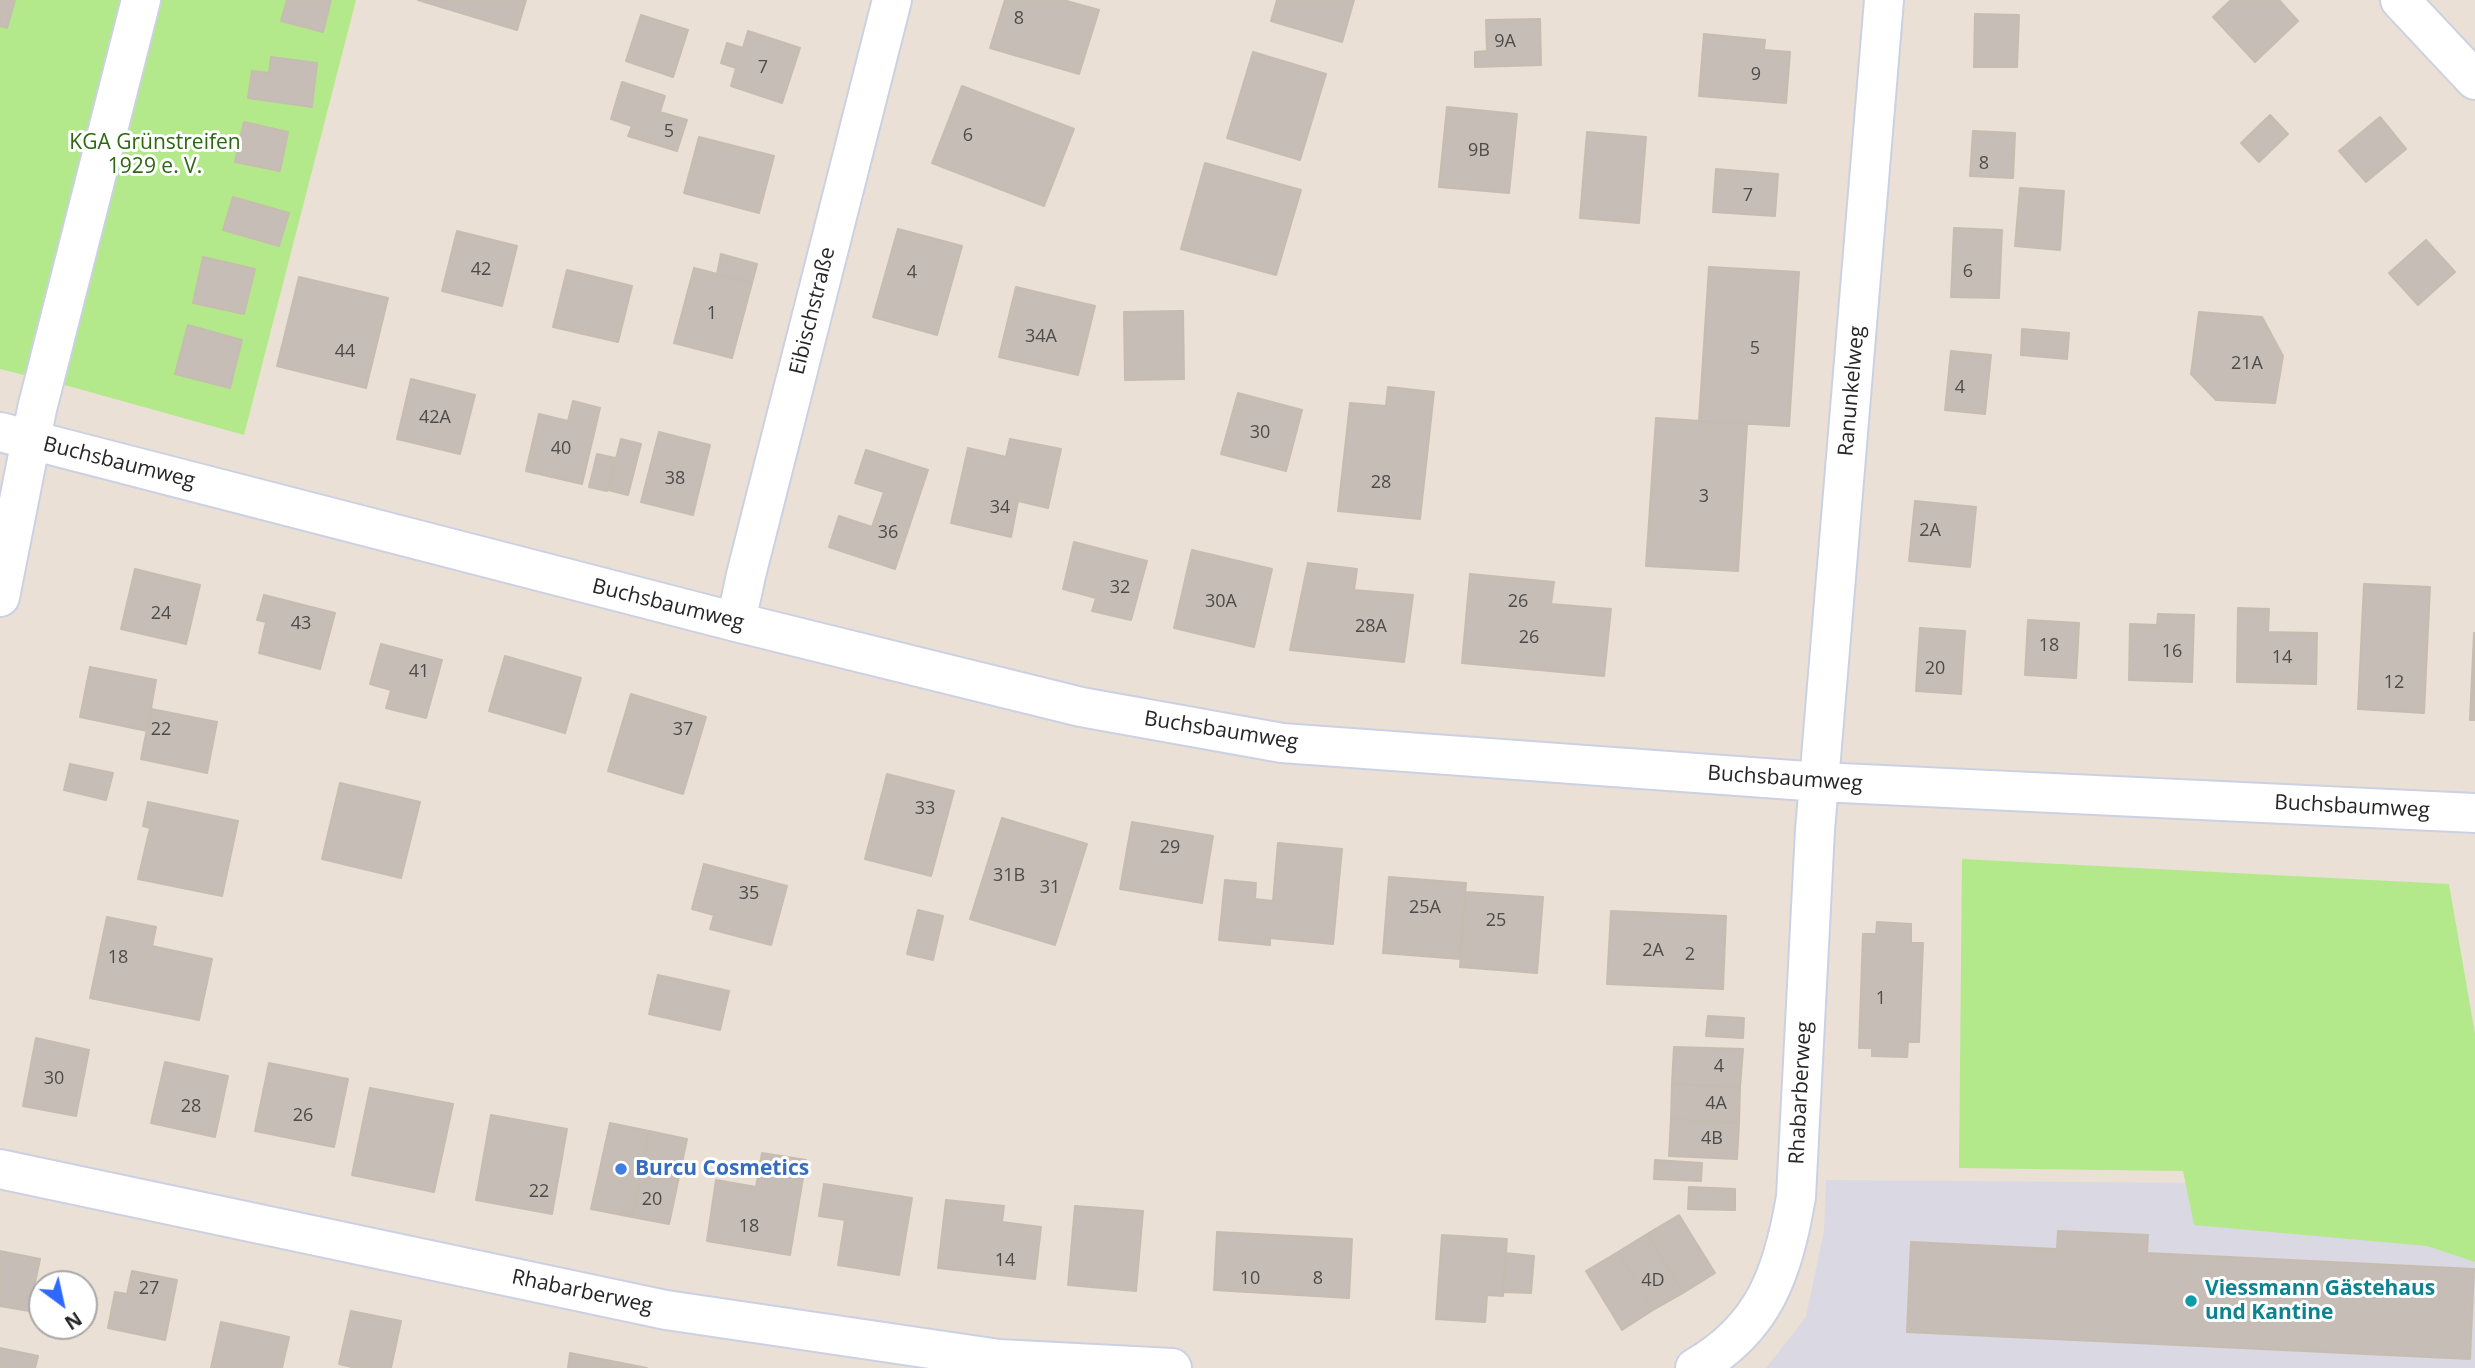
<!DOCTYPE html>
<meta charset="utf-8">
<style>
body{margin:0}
#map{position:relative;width:2475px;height:1368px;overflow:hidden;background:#ebe0d5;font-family:"Open Sans",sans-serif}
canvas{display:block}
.north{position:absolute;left:28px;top:1270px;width:70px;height:70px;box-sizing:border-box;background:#fff;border:2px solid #a8a8a8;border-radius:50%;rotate:147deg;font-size:19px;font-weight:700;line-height:28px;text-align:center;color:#262626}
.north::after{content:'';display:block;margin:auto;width:24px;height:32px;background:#2f68ff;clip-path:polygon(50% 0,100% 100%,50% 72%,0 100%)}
</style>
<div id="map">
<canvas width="2475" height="1368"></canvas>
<div class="north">N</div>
</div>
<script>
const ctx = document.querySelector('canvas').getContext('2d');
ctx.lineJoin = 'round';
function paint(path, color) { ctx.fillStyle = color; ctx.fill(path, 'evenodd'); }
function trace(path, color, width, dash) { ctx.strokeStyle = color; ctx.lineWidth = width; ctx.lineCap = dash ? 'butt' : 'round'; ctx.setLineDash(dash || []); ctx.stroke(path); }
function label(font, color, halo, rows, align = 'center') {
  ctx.font = font + ' "Open Sans",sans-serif'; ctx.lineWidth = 6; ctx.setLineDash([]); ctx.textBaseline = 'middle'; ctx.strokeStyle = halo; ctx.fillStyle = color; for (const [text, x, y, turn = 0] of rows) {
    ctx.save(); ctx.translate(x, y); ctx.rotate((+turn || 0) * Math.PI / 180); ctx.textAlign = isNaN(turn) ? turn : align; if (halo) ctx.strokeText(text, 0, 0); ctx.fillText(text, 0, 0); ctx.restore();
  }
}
paint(new Path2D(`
 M 1826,1180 L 2475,1185 L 2475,1368 L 1766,1368 L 1806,1317 L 1824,1230 Z`), '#dad8e2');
paint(new Path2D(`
 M 0,0 L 356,0 L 244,435 L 72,387 L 0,369 Z
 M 1962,859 L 2449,884 L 2475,1034 L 2475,1262 L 2427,1246 L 2194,1225 L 2183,1171 L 1959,1168 Z`), '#b3e98b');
const building = new Path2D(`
 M 0,0 L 15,0 L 7,28 L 0,26 Z
 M 287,0 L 331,0 L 323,32 L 281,21 Z
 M 418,0 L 526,0 L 517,30 Z
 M 1005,0 L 1063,0 L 1099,10 L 1079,74 L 990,48 Z
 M 1277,0 L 1354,0 L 1342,42 L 1271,21 Z
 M 2231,0 L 2279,0 L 2298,21 L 2255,62 L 2213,17 Z
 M 1975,14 L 2019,15 L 2017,67 L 1974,67 Z
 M 641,15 L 688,30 L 673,77 L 626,61 Z
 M 1540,19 L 1541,65 L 1475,67 L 1475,52 L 1487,51 L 1486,20 Z
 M 748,31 L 800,48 L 782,103 L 731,86 L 736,68 L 721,63 L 727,43 L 743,48 Z
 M 1704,34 L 1765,40 L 1764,50 L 1790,52 L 1786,103 L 1699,96 Z
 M 1253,52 L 1326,74 L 1300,160 L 1227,138 Z
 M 271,57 L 317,63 L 312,107 L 248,98 L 252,71 L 269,73 Z
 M 622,82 L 665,96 L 660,112 L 687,120 L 677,151 L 628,136 L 632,126 L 611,119 Z
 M 962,86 L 1074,129 L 1044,206 L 932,163 Z
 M 1447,107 L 1517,114 L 1509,193 L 1439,187 Z
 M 2270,115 L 2288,134 L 2259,162 L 2241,143 Z
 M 2380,117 L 2406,149 L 2366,182 L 2339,151 Z
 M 244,122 L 288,132 L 280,171 L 235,162 Z
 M 1973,131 L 2015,133 L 2013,178 L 1970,176 Z
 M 1587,132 L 1646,137 L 1639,223 L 1580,218 Z
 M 699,137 L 774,156 L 759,213 L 684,193 Z
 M 1205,163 L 1301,190 L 1276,275 L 1181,249 Z
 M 1716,169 L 1778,174 L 1775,216 L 1713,212 Z
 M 2020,188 L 2064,191 L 2060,250 L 2015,246 Z
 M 233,197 L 289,213 L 279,246 L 223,230 Z
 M 1954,228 L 2002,230 L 1999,298 L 1951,297 Z
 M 898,229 L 962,246 L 937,335 L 873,317 Z
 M 457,231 L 517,246 L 502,306 L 442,291 Z
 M 2426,240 L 2455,272 L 2418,305 L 2389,273 Z
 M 721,254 L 757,264 L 752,283 L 717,274 Z
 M 203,257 L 255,269 L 244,314 L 193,303 Z
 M 1709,267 L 1799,272 L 1789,426 L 1699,421 Z
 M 694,268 L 752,283 L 732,358 L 674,343 Z
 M 567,270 L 632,286 L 618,342 L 553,327 Z
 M 299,277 L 388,298 L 366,388 L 277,366 Z
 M 1016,287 L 1095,306 L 1078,375 L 999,357 Z
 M 1183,311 L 1184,379 L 1125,380 L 1124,312 Z
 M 2199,312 L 2262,317 L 2283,356 L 2275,403 L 2216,400 L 2191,374 Z
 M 188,325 L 242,340 L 230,388 L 175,374 Z
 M 2022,329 L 2069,333 L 2067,359 L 2021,355 Z
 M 1951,351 L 1991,355 L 1985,414 L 1945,410 Z
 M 411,379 L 475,395 L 460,454 L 397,439 Z
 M 1388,387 L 1434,392 L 1420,519 L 1338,511 L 1350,403 L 1386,406 Z
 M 1238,393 L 1302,410 L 1286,471 L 1221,454 Z
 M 573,401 L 600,408 L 582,484 L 526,471 L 539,414 L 568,421 Z
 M 1656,418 L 1747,424 L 1738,571 L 1646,566 Z
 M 659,432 L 710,445 L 693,515 L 641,502 Z
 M 621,439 L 641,444 L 628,495 L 608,490 Z
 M 1010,439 L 1061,449 L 1048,508 L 1018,501 L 1011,537 L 951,523 L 968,448 L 1006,457 Z
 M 866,450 L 928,470 L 895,569 L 829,547 L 839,516 L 872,527 L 884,492 L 855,483 Z
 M 597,454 L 615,458 L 607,491 L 589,487 Z
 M 1915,501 L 1976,507 L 1970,567 L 1909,561 Z
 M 1074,542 L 1147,561 L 1131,620 L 1092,611 L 1096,598 L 1063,589 Z
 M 1192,550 L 1272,569 L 1254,647 L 1174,628 Z
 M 1308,563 L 1357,569 L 1354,590 L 1413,595 L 1404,662 L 1290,650 Z
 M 135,569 L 200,585 L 186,644 L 121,629 Z
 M 1470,574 L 1554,582 L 1551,604 L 1611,609 L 1604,676 L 1462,663 Z
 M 2364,584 L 2430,587 L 2424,713 L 2358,709 Z
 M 264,595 L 335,613 L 320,669 L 259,653 L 266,622 L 257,620 Z
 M 2238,608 L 2269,609 L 2268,632 L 2317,633 L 2316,684 L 2237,682 Z
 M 2158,614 L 2194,615 L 2192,682 L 2129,680 L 2130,624 L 2157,625 Z
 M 2028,620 L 2079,623 L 2076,678 L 2025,675 Z
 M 1920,628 L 1965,631 L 1961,694 L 1916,691 Z
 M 2474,633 L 2475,633 L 2475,720 L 2470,720 Z
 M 381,644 L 442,660 L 426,718 L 386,708 L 391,690 L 370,684 Z
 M 505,656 L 581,678 L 565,733 L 489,711 Z
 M 90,667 L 156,680 L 147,731 L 80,717 Z
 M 631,694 L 706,717 L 683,794 L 608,771 Z
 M 151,709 L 217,722 L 207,773 L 141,759 Z
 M 70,764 L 113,773 L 106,800 L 64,790 Z
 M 887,774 L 954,791 L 931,876 L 865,859 Z
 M 340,783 L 420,802 L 401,878 L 322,859 Z
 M 148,802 L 238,821 L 222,896 L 138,879 L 150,828 L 143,826 Z
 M 1002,818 L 1087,844 L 1055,945 L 970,919 Z
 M 1132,822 L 1213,836 L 1202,903 L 1120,889 Z
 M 1278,843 L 1342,849 L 1333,944 L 1270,938 L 1270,945 L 1219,940 L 1225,880 L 1256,883 L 1255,899 L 1273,901 Z
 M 704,864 L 787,886 L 771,945 L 710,929 L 714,915 L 692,909 Z
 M 1389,877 L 1466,883 L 1460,959 L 1383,953 Z
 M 1465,892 L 1543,897 L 1537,973 L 1460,967 Z
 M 918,910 L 943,916 L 933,960 L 907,954 Z
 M 1611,911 L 1726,916 L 1723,989 L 1607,984 Z
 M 107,917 L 156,927 L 152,946 L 212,959 L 199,1020 L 90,998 Z
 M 1877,922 L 1911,924 L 1911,943 L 1923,943 L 1919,1042 L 1908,1042 L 1907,1057 L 1872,1056 L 1872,1048 L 1859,1048 L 1863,934 L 1876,934 Z
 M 658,975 L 729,991 L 720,1030 L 649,1014 Z
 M 1708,1016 L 1744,1018 L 1743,1038 L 1706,1036 Z
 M 36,1038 L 89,1050 L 76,1116 L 23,1106 Z
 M 1674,1047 L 1743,1049 L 1740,1087 L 1672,1084 Z
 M 165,1062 L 228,1076 L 215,1137 L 151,1123 Z
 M 269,1063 L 348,1079 L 334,1147 L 255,1131 Z
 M 1672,1084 L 1740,1087 L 1739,1123 L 1671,1119 Z
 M 370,1088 L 453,1104 L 434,1192 L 352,1175 Z
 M 491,1115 L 567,1129 L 552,1214 L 476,1200 Z
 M 1671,1119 L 1739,1123 L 1737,1159 L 1669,1156 Z
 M 610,1123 L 649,1131 L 632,1217 L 591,1209 Z
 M 649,1131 L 687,1139 L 669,1224 L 632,1217 Z
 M 762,1153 L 806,1160 L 790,1255 L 707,1241 L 716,1180 L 756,1187 Z
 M 1655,1160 L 1702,1163 L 1701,1181 L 1654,1179 Z
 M 824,1184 L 912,1198 L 899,1275 L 838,1265 L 845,1220 L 819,1216 Z
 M 1689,1187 L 1735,1189 L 1735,1210 L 1688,1209 Z
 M 946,1200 L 1004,1206 L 1002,1222 L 1041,1227 L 1035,1279 L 938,1268 Z
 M 1075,1206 L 1143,1211 L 1136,1291 L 1068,1285 Z
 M 1679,1215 L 1715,1273 L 1683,1293 L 1647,1234 Z
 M 2058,1231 L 2148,1235 L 2147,1253 L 2474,1269 L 2470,1359 L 1907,1332 L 1911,1242 L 2057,1249 Z
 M 1217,1232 L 1352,1239 L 1349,1298 L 1214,1290 Z
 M 1647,1234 L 1683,1293 L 1653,1310 L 1618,1252 Z
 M 1442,1235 L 1507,1239 L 1503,1296 L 1487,1295 L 1485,1322 L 1436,1319 Z
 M 0,1251 L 40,1259 L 29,1311 L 0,1306 Z
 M 1618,1252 L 1653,1310 L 1622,1330 L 1586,1271 Z
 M 1505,1253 L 1534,1256 L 1531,1293 L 1503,1292 Z
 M 132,1271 L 177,1280 L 165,1340 L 108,1328 L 115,1292 L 127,1294 Z
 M 351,1311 L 401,1321 L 391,1368 L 356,1368 L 339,1364 Z
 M 221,1322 L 289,1337 L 282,1368 L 211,1368 Z
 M 0,1348 L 38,1356 L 35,1368 L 0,1368 Z
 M 570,1353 L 647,1368 L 568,1368 Z`);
paint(building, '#c6bdb6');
trace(building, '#c6bcb0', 2);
const minor = new Path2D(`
 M 2400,0 L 2475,80
 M 0,432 L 736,622 L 1081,707 L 1282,743 L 1820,782 L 2475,813
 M 0,597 L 37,409 L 141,0
 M 736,622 L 746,575 L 892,0
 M 0,1169 L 666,1310 L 999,1359 L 1172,1368
 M 1695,1368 C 1765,1328 1783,1272 1796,1197 L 1815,830 L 1884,0`);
trace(minor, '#cbd1e2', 42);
trace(minor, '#fff', 38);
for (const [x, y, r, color] of [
 [621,1169,7,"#3f7fe0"],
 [2191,1301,7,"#0f9aa8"]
]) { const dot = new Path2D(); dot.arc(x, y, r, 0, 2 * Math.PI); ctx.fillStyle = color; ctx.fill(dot); trace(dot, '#fff', 2.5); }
label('18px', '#4e4c4a', null, [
 ["8",1019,19],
 ["9A",1505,42],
 ["7",763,68],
 ["9",1756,75],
 ["5",669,132],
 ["6",968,136],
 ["9B",1479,151],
 ["8",1984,164],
 ["7",1748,196],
 ["42",481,270],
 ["6",1968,272],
 ["4",912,273],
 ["1",712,314],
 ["34A",1041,337],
 ["5",1755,349],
 ["44",345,352],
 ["21A",2247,364],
 ["4",1960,388],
 ["42A",435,418],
 ["30",1260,433],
 ["40",561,449],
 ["38",675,479],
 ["28",1381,483],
 ["3",1704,497],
 ["34",1000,508],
 ["2A",1930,531],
 ["36",888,533],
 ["32",1120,588],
 ["30A",1221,602],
 ["26",1518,602],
 ["24",161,614],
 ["43",301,624],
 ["28A",1371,627],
 ["26",1529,638],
 ["18",2049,646],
 ["16",2172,652],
 ["14",2282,658],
 ["20",1935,669],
 ["41",419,672],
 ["12",2394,683],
 ["22",161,730],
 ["37",683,730],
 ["33",925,809],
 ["29",1170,848],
 ["31B",1009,876],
 ["31",1050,888],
 ["35",749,894],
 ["25A",1425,908],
 ["25",1496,921],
 ["2A",1653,951],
 ["2",1690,955],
 ["18",118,958],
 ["1",1881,999],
 ["4",1719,1067],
 ["30",54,1079],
 ["4A",1716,1104],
 ["28",191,1107],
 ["26",303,1116],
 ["4B",1712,1139],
 ["22",539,1192],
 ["20",652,1200],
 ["18",749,1227],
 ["14",1005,1261],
 ["10",1250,1279],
 ["8",1318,1279],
 ["4D",1653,1281],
 ["27",149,1289]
]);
label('21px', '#2b6811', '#fff', [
 ["KGA Grünstreifen",155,143],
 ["1929 e. V.",155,167]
]);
label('21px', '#262626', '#fff', [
 ["Eibischstraße",813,311,-76],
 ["Ranunkelweg",1852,391,-85],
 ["Buchsbaumweg",119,463,14],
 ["Buchsbaumweg",668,605,14],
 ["Buchsbaumweg",1221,731,9],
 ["Buchsbaumweg",1785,779,4],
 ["Buchsbaumweg",2352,807,3],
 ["Rhabarberweg",1801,1093,-87],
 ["Rhabarberweg",582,1292,12]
]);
label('bold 21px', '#366cbe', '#fff', [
 ["Burcu Cosmetics",635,1169]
], 'left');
label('bold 21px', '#0d838f', '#fff', [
 ["Viessmann Gästehaus",2205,1289],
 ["und Kantine",2205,1313]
], 'left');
</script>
